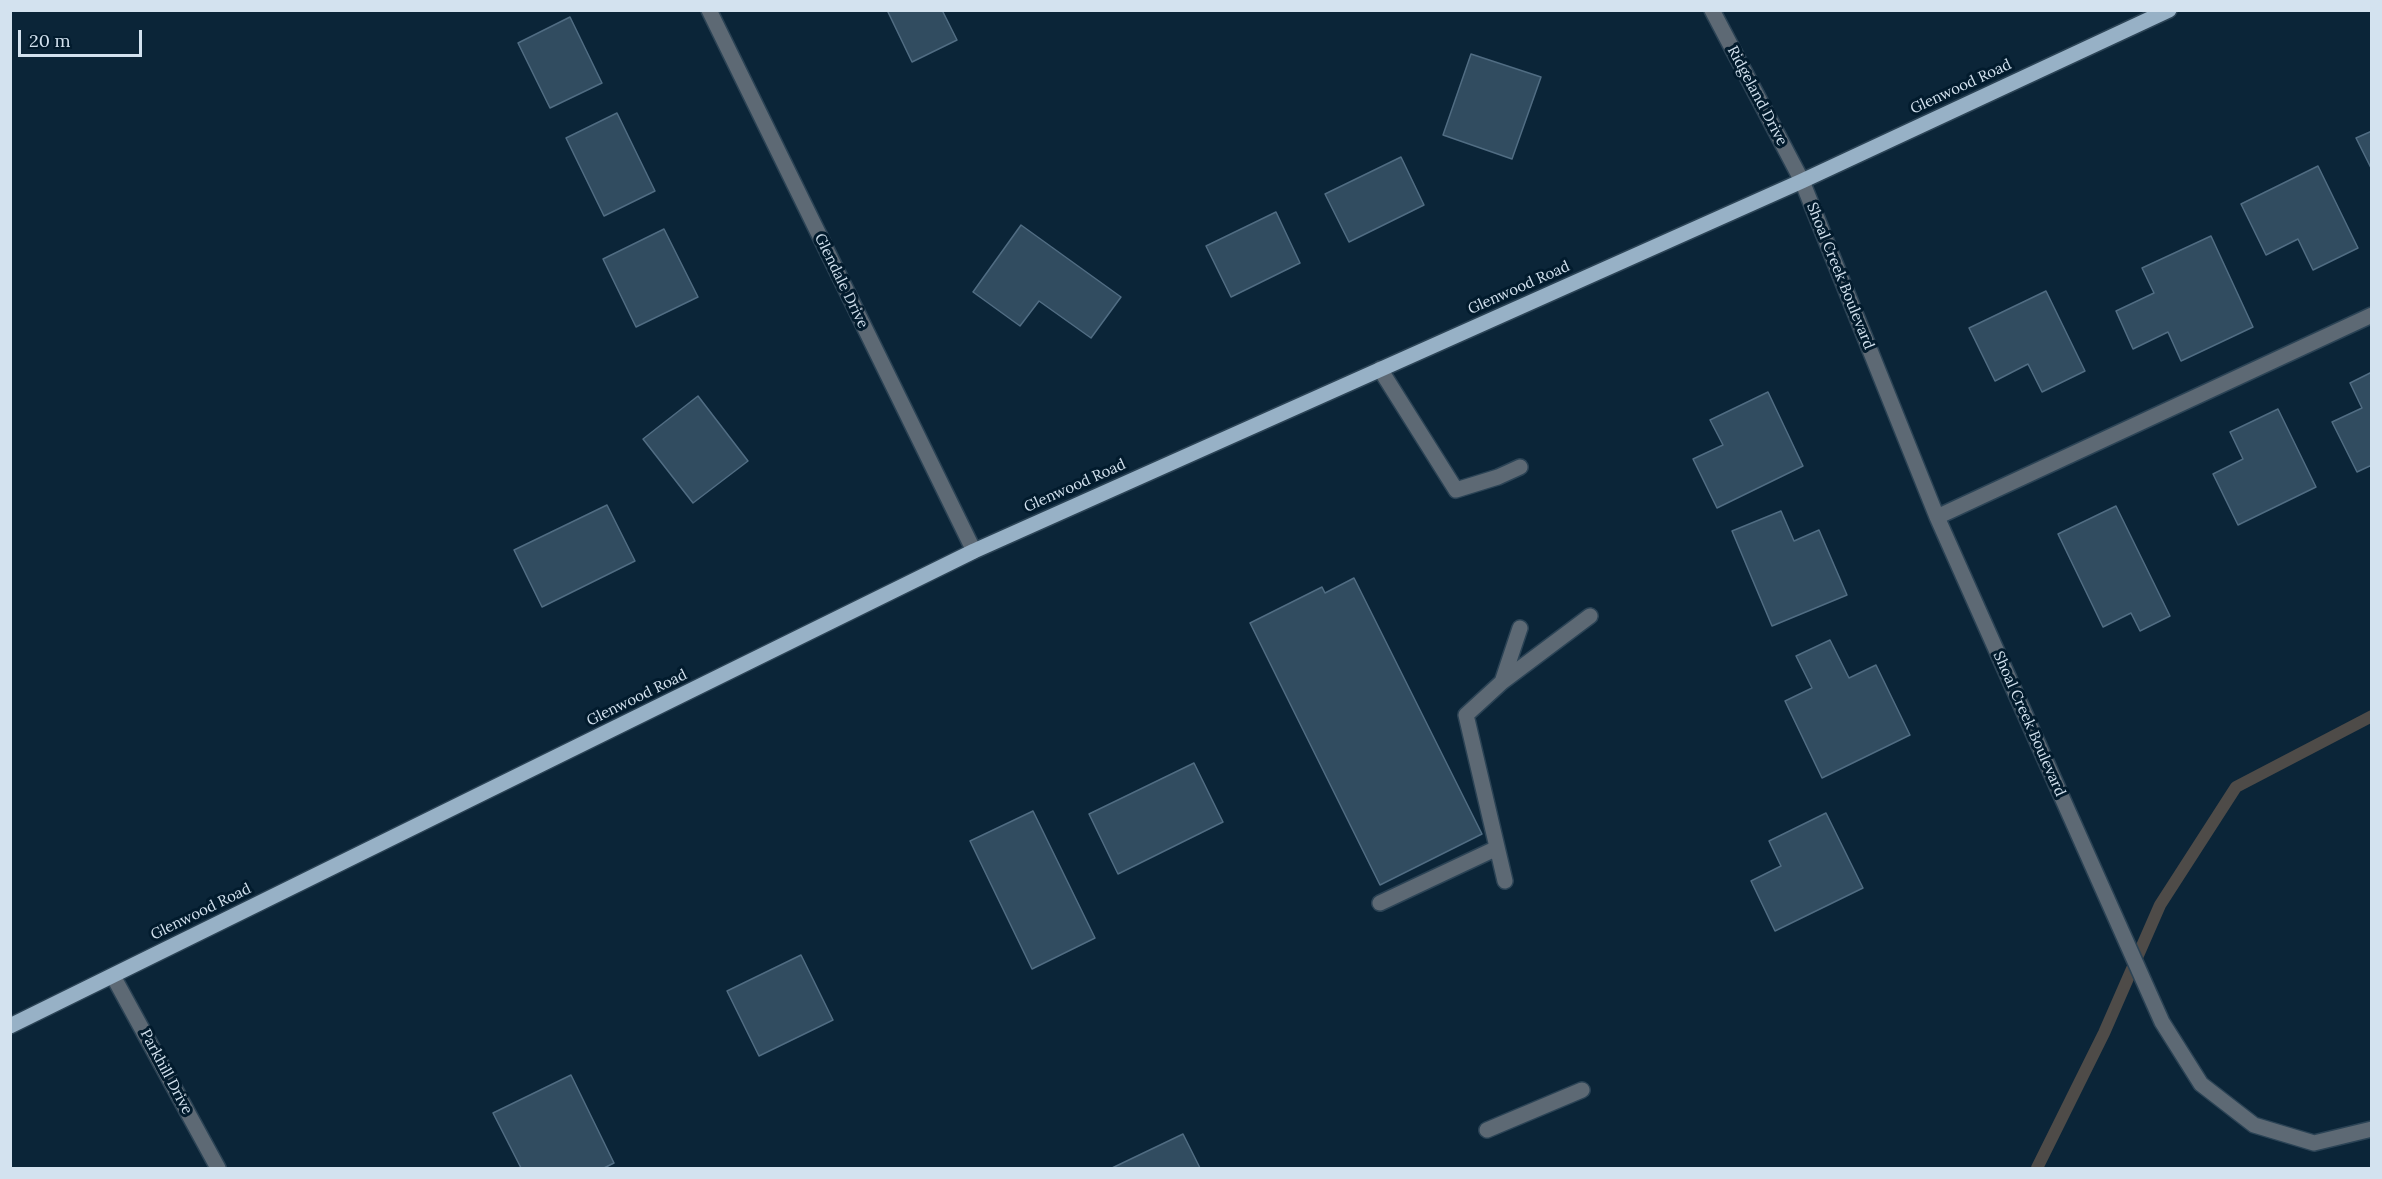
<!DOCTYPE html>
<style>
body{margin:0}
#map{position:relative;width:2382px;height:1179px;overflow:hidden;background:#0b2538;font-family:Lora,serif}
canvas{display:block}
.frame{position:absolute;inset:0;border:12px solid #d3e2ef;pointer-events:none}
.scale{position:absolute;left:18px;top:30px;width:124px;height:27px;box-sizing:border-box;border:3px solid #d3e2ef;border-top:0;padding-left:8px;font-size:18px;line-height:21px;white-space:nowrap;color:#d3e2ef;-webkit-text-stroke:4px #021b2d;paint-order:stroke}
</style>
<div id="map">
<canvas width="2382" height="1179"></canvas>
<div class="frame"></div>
<div class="scale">20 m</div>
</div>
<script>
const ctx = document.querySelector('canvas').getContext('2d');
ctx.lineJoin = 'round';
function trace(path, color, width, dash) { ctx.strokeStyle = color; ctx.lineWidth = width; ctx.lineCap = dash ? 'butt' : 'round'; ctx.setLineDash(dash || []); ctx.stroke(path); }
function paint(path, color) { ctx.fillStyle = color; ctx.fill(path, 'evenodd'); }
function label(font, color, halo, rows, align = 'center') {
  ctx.font = font + ' Lora,serif'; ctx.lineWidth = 6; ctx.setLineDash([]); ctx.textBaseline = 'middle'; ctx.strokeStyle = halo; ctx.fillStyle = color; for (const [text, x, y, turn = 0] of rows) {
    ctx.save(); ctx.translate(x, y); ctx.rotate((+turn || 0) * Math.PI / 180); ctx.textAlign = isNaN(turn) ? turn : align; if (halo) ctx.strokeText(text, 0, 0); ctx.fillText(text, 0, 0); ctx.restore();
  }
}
trace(new Path2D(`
 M 2037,1168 L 2104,1033 L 2160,905 L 2236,787 L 2372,716`), '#4e4b48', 12);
const building = new Path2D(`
 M 887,10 L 942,10 L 957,40 L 912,62 Z
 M 570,17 L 602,83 L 550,108 L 518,43 Z
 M 1471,54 L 1541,77 L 1512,159 L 1443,135 Z
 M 617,113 L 655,191 L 604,216 L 566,138 Z
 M 2372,131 L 2372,170 L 2356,138 Z
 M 1401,157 L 1424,205 L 1349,242 L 1325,194 Z
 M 2318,166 L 2358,248 L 2313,270 L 2298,239 L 2266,255 L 2241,204 Z
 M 1276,212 L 1300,263 L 1231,297 L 1206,246 Z
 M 1021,225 L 1121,297 L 1091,338 L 1039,301 L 1020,326 L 973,292 Z
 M 664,229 L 698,297 L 636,327 L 603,259 Z
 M 2211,236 L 2253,327 L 2181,361 L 2168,332 L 2133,349 L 2116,311 L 2154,293 L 2142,268 Z
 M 2046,291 L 2085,371 L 2042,392 L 2028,364 L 1995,381 L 1969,328 Z
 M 2372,372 L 2372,465 L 2357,472 L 2332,422 L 2362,408 L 2350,383 Z
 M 1768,392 L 1803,466 L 1717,508 L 1693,459 L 1723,445 L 1710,420 Z
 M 698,396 L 748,461 L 693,503 L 643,439 Z
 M 2278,409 L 2316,487 L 2238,525 L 2213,474 L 2243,459 L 2230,432 Z
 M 607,505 L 635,561 L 542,607 L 514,550 Z
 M 2116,506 L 2170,616 L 2140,631 L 2131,613 L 2103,627 L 2058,534 Z
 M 1781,511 L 1794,541 L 1819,530 L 1847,595 L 1772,626 L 1732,531 Z
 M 1354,578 L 1482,834 L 1380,885 L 1250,623 L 1322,587 L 1325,593 Z
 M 1830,640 L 1849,678 L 1876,665 L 1910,735 L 1822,778 L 1785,701 L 1812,688 L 1796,656 Z
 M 1194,763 L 1223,822 L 1118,874 L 1089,814 Z
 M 1033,811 L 1095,938 L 1032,969 L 970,841 Z
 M 1826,813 L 1863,888 L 1775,931 L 1751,881 L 1781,866 L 1769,841 Z
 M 801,955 L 833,1020 L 759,1056 L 727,991 Z
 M 571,1075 L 614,1163 L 604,1168 L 521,1168 L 493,1113 Z
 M 1183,1134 L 1200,1168 L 1112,1168 Z`);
paint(building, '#314c60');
trace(building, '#516d83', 1.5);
const minor = new Path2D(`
 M 709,10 L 974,551
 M 1712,10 L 1802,181 L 1937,517 L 2162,1022 L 2201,1084 L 2254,1125 L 2314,1143 L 2372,1129
 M 1380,369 L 1456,490 L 1498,477 L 1520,467
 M 1937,517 L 2372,315
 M 1502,682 L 1520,628
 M 1505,881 L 1466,715 L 1502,682 L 1590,616
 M 1380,903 L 1497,848
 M 113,976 L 218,1168
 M 1487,1130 L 1582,1090`);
const major = new Path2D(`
 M 10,1026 L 974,551 L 1802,181 L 2169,10`);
trace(minor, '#2b4355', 18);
trace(major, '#2b4355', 18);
trace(minor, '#5d6974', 15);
trace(major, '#97b1c6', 15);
label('15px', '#d3e2ef', '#021b2d', [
 ["Glenwood Road",1961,87,-25],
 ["Ridgeland Drive",1757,96,62],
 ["Shoal Creek Boulevard",1840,276,68],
 ["Glendale Drive",841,281,64],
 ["Glenwood Road",1519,288,-24],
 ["Glenwood Road",1075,486,-24],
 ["Glenwood Road",637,698,-26],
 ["Shoal Creek Boulevard",2029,724,66],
 ["Glenwood Road",201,912,-26],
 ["Parkhill Drive",166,1072,62]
]);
</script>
